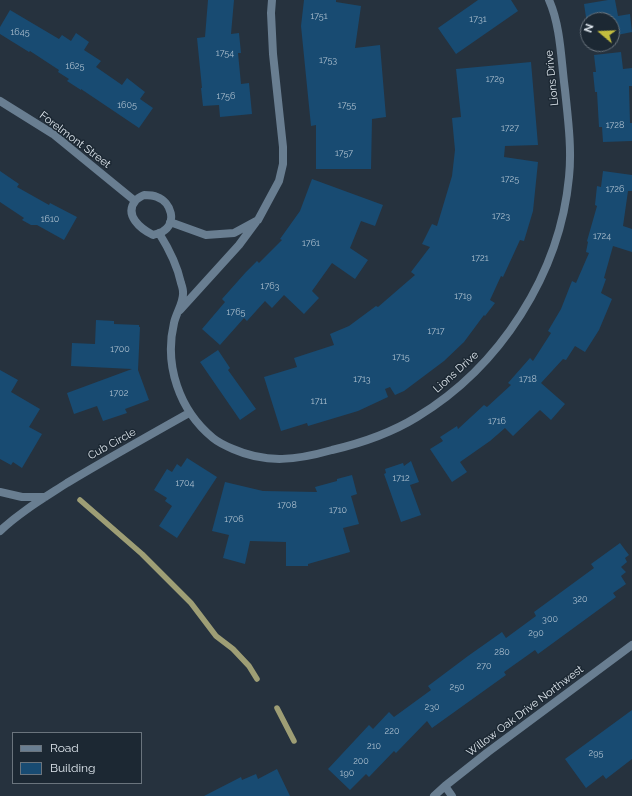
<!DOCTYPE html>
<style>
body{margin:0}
#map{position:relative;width:632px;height:796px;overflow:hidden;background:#26323e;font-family:Raleway,sans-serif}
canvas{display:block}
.legend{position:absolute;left:12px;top:732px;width:130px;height:52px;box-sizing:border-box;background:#1c2833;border:1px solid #6a747d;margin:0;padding:5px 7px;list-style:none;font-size:12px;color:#dee6ed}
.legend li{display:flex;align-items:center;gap:8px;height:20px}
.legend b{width:20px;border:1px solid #6a747d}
.north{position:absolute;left:580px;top:12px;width:40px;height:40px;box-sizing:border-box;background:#1c2833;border:1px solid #6a747d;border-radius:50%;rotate:289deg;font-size:11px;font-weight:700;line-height:16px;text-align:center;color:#dee6ed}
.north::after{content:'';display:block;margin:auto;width:14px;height:18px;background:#c3bd3e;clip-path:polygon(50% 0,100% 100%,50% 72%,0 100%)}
</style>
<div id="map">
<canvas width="632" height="796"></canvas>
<ul class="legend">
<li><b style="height:5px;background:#697e91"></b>Road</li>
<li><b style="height:11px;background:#184b72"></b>Building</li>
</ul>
<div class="north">N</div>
</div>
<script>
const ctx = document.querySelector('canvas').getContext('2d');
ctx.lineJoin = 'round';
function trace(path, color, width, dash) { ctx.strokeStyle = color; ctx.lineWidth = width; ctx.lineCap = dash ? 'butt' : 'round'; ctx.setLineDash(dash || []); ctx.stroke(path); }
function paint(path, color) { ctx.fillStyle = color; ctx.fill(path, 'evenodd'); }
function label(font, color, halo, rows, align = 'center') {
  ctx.font = font + ' Raleway,sans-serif'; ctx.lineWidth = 3; ctx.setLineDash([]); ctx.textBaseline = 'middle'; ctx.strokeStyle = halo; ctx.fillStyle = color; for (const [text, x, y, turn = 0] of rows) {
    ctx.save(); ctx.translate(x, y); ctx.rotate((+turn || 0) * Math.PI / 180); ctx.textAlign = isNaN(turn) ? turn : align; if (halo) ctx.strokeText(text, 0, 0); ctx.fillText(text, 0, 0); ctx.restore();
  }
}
trace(new Path2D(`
 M 80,500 L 142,554 L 191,603 L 216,636 L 233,649 L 249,666 L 257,679
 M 277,708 L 294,741`), '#9e9e75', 5.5);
paint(new Path2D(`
 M 208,0 L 234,0 L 231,34 L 239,33 L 241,53 L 238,53 L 241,84 L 249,83 L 252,114 L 220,117 L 219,105 L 203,106 L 201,88 L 202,88 L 197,38 L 205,37 Z
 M 304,0 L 336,0 L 336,2 L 361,6 L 355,48 L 380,45 L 386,117 L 372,119 L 371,169 L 316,169 L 316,125 L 311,126 L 301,26 Z
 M 478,0 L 511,0 L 518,11 L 456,54 L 438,28 Z
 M 608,0 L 615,0 L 618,16 L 630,14 L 632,32 L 612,36 L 612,19 L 588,20 L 587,24 L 584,4 Z
 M 10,10 L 59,39 L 62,35 L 71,41 L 76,33 L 89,42 L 84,50 L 101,61 L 96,67 L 122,85 L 127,78 L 145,92 L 140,99 L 153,108 L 139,128 L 81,89 L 81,90 L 67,81 L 69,79 L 58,72 L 59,70 L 30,51 L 29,52 L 0,34 L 0,27 Z
 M 621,52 L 623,69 L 632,68 L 632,86 L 629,86 L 630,123 L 632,123 L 632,141 L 603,142 L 602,127 L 599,127 L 597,92 L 595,92 L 593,72 L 596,72 L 594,55 Z
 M 531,62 L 538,145 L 505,146 L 504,157 L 538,162 L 533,211 L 524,241 L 520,240 L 503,277 L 501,276 L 490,300 L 495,303 L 485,316 L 484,315 L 464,342 L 444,361 L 404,391 L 395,395 L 390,387 L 385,389 L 388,397 L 358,411 L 308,426 L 307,423 L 281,431 L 264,377 L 297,367 L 294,358 L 334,345 L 330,334 L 349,326 L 376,306 L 378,307 L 415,275 L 411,272 L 430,247 L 422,244 L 432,224 L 437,226 L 452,176 L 455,150 L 452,118 L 461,117 L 456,69 Z
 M 0,171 L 19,184 L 17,187 L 49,205 L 50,203 L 77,217 L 64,240 L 37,225 L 31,225 L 22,220 L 24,218 L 0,202 Z
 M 603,171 L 632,175 L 632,191 L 628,191 L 623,226 L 632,229 L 632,252 L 613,246 L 604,278 L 606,279 L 601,293 L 612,299 L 599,330 L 585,352 L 575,346 L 566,360 L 563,359 L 541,383 L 565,404 L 551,420 L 540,410 L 513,436 L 505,428 L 490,441 L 460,462 L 467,472 L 452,482 L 430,449 L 443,441 L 440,437 L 457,426 L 458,429 L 484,405 L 487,407 L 511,385 L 508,383 L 530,358 L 533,361 L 551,333 L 548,331 L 561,309 L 572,281 L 576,283 L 589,253 L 586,252 L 588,242 L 587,241 L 597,206 L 595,205 L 597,186 L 601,187 Z
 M 312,179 L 383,205 L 375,226 L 361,221 L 350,248 L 368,260 L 355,279 L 332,263 L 312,291 L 319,298 L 304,314 L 284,295 L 272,308 L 265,301 L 247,321 L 244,318 L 220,345 L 202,329 L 225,302 L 222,299 L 246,272 L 257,261 L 259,263 L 282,240 L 280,239 L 300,211 Z
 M 96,320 L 114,321 L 114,324 L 139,325 L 139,327 L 140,327 L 138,370 L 149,400 L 125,409 L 127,413 L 103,421 L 97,406 L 74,414 L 67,393 L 132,369 L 71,366 L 72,343 L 95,344 Z
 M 218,350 L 230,368 L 228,370 L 256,409 L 240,420 L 200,362 Z
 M 0,370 L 18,380 L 11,392 L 40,409 L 29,427 L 42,434 L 22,468 L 13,462 L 11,465 L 0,459 Z
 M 187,458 L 217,477 L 177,538 L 159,526 L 172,506 L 165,501 L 167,498 L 154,490 L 167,469 L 172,472 L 177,464 L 181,467 Z
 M 411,461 L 419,482 L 410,485 L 421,515 L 401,522 L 384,474 L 386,473 L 385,469 L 403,463 L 404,466 Z
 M 352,475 L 357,494 L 351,496 L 359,524 L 343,528 L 350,552 L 308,564 L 308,566 L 286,566 L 286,542 L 250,541 L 245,564 L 223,558 L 229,535 L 212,531 L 225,482 L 263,491 L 317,492 L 315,487 L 337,481 L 337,479 Z
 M 620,543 L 629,555 L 625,558 L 627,562 L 621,567 L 626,572 L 621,576 L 626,584 L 613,593 L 616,597 L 538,654 L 535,650 L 504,672 L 506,675 L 432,728 L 427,721 L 396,753 L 394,751 L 369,777 L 366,774 L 350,790 L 328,769 L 369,725 L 373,729 L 389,712 L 394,717 L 431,690 L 428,686 L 468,656 L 502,632 L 506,638 L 536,616 L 534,612 L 594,568 L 591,564 Z
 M 632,710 L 632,759 L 606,779 L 603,775 L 586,788 L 565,759 Z
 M 277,769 L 290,796 L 204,796 L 241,777 L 242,780 L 256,774 L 258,779 Z`), '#184b72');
trace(new Path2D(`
 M 0,101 L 53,134 L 135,201
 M 144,195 C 148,195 153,195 157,197 C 171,202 178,223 162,232 C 160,233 156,234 153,235 C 141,229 123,215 136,200 C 138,198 142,196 144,195 Z
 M 170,222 L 206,235 L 234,233 L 258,220 L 279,181 L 283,164 L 283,147 L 273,54 L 271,13 L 272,0
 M 159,233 C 169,249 177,264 181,283 C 182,286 183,289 183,292 C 184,302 176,313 174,323 C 164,365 179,410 213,438 C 219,443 226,446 233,449 C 267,464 297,460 332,450 C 362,443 391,433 417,417 C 500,367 560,274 569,177 C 572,149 568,119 565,90 C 561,61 561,27 549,0
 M 180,310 L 239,245 L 256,222
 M 0,492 L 22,497 L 45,497
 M 0,531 C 20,512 44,498 67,483 C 107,459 148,436 189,413
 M 445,786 L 452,796
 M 434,796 L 445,786 L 488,752 L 632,645`), '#697e91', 8);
label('9px', '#acbfce', null, [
 ["1751",319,16],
 ["1731",478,19],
 ["1645",20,32],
 ["1754",225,53],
 ["1753",328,60],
 ["1625",75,66],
 ["1729",495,79],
 ["1756",226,96],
 ["1605",127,105],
 ["1755",347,105],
 ["1728",615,125],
 ["1727",510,128],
 ["1757",344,153],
 ["1725",510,179],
 ["1726",615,189],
 ["1723",501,216],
 ["1610",50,219],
 ["1724",602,236],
 ["1761",311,243],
 ["1721",480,258],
 ["1763",270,286],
 ["1719",463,296],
 ["1765",236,312],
 ["1717",436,331],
 ["1700",120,349],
 ["1715",401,357],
 ["1713",362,379],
 ["1718",528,379],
 ["1702",119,393],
 ["1711",319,401],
 ["1716",497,421],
 ["1712",401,478],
 ["1704",185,483],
 ["1708",287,505],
 ["1710",338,510],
 ["1706",234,519],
 ["320",580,599],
 ["300",550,619],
 ["290",536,633],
 ["280",502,652],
 ["270",484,666],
 ["250",457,687],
 ["230",432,707],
 ["220",392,731],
 ["210",374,746],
 ["295",596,753],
 ["200",361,761],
 ["190",347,773]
]);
label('11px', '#dee6ed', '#1c2833', [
 ["Lions Drive",552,78,-96],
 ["Forelmont Street",75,140,37],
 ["Lions Drive",456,372,-42],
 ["Cub Circle",112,444,-29],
 ["Willow Oak Drive Northwest",525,711,-37]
]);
</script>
